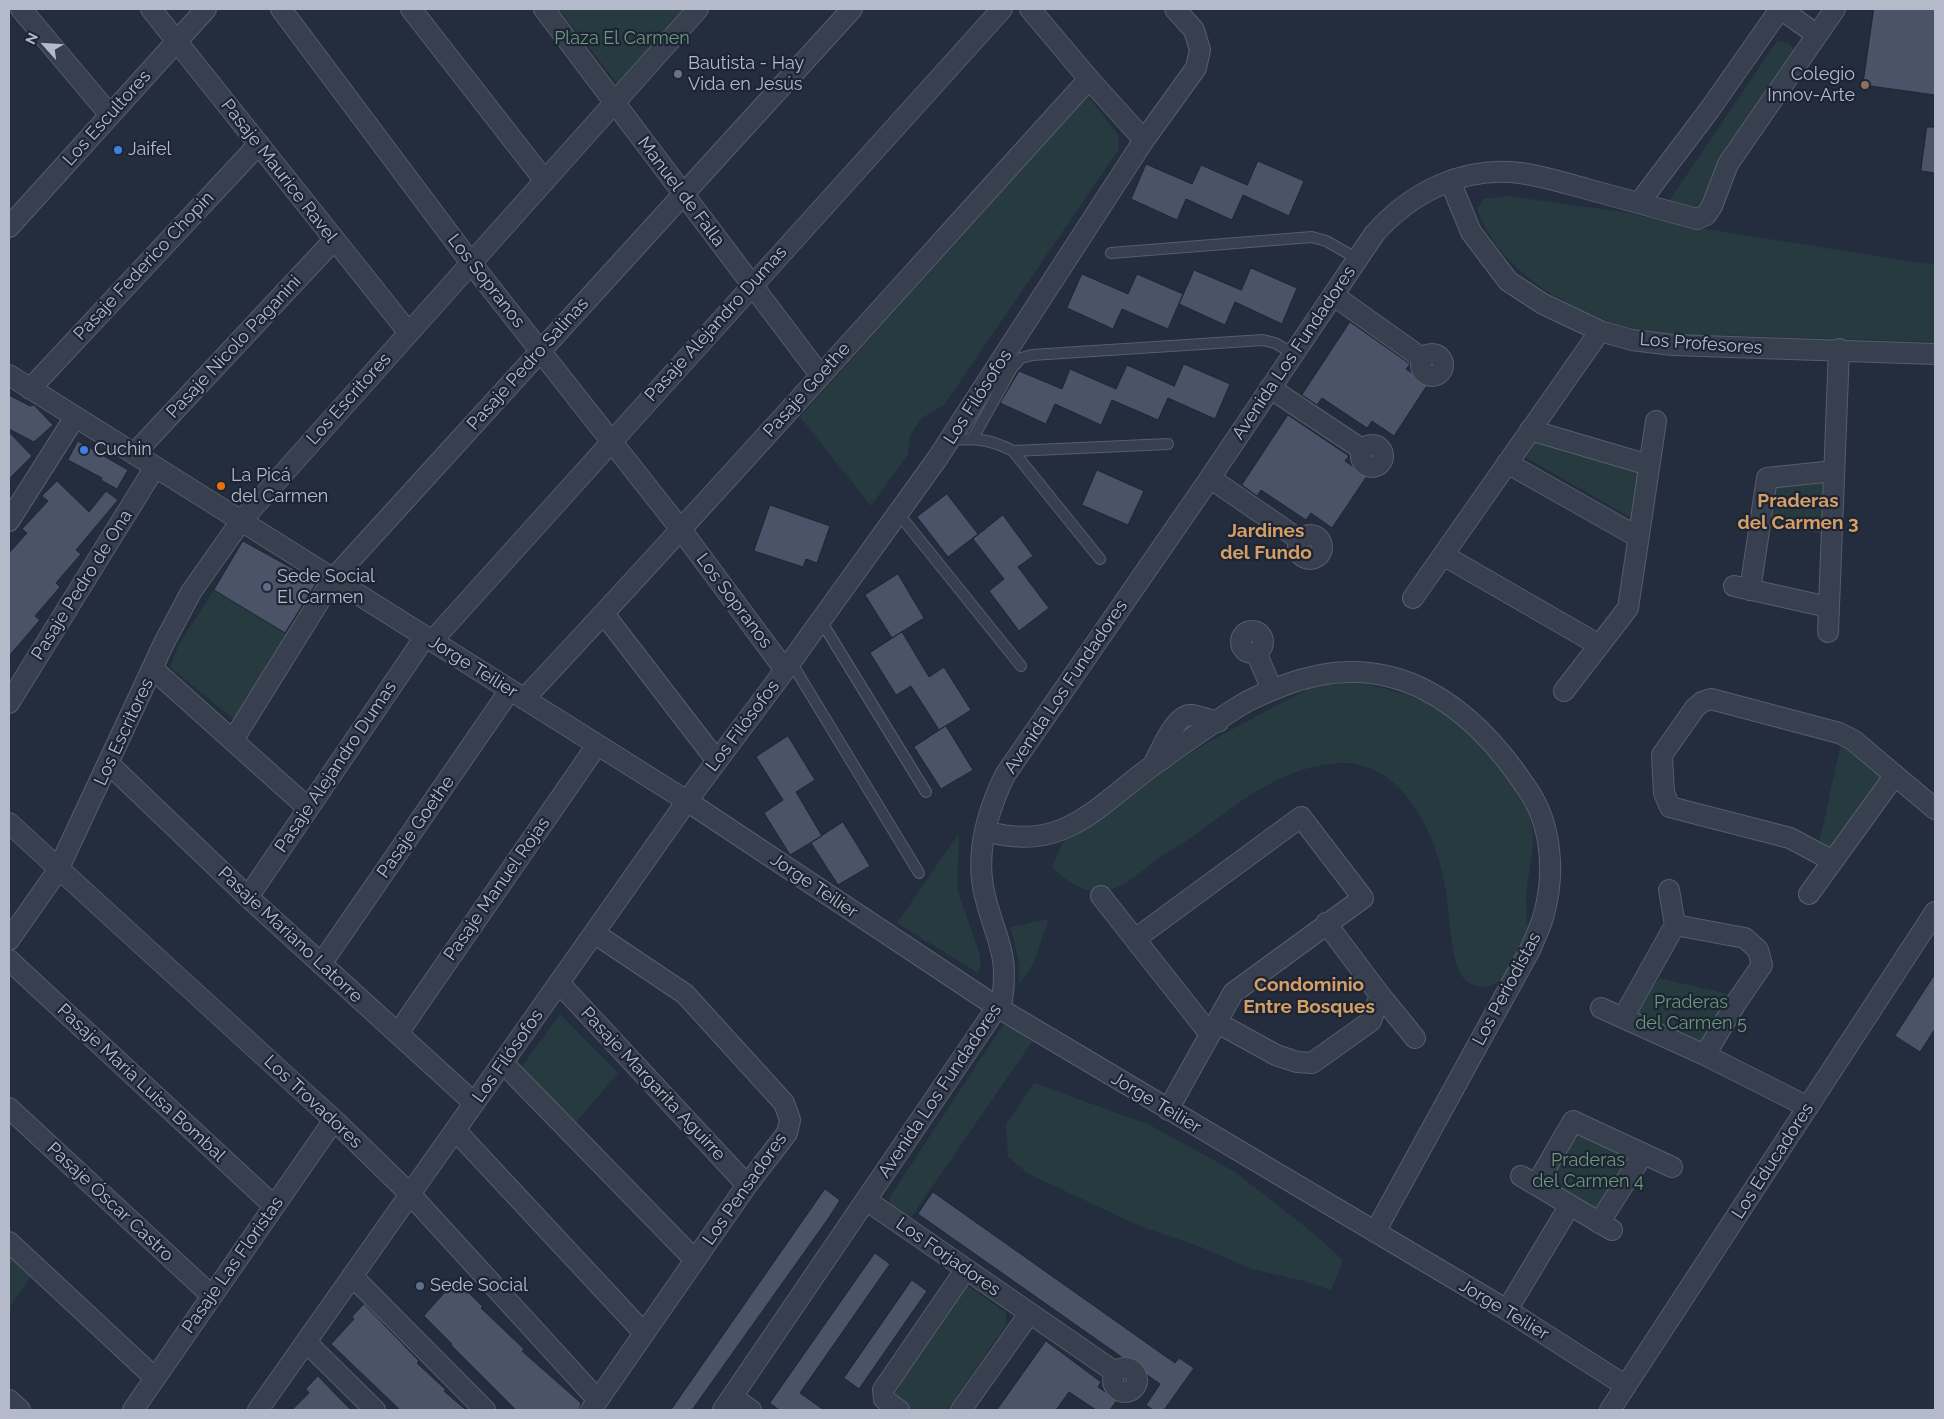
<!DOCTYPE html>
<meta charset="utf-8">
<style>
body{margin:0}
#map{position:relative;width:1944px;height:1419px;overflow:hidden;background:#242d3e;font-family:Raleway,sans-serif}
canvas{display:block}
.frame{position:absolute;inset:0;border:10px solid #b4bac9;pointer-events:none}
.north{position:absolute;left:20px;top:20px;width:50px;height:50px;-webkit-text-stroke:4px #1d2433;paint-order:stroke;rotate:296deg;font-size:14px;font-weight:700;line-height:20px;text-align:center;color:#b4bac9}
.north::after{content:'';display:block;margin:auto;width:18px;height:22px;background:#b4bac9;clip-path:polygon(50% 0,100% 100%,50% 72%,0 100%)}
</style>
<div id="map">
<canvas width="1944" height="1419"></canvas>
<div class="frame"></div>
<div class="north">N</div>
</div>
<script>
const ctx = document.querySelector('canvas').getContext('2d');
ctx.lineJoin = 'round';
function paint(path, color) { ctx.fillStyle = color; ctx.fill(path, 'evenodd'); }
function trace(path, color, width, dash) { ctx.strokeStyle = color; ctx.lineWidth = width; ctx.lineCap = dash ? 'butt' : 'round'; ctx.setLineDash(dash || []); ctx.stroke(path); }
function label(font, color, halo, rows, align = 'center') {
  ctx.font = font + ' Raleway,sans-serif'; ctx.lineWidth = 4.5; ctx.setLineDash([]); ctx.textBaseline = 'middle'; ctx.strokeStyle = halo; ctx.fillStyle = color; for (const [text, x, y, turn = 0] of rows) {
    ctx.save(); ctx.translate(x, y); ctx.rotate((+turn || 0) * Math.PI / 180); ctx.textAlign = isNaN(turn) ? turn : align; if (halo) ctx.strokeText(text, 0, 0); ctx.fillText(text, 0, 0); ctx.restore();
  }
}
paint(new Path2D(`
 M 559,9 L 690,9 L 620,87 Z
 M 1777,41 L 1790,44 L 1794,51 L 1716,163 L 1710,204 L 1703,217 L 1669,208 L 1671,198 Z
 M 1088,96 L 1118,135 L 1119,149 L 944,405 L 922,418 L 910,435 L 908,454 L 871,506 L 800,417 Z
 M 1507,196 L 1624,212 L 1686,226 L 1935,265 L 1935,342 C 1873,340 1812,338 1750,336 C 1711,335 1666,337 1629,327 C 1569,313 1498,269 1477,209 L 1484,199 Z
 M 1533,439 L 1643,473 L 1635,520 L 1521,455 Z
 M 1824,481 L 1823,534 L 1770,525 L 1775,486 Z
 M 214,590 L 289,635 L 236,721 L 170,667 L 179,644 Z
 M 1349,683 C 1387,685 1436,701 1465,728 C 1481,743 1493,760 1506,777 C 1518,793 1529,807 1532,828 C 1536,852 1526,877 1526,902 C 1526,913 1529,928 1526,939 C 1522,958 1509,980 1489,986 C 1478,988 1467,984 1461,975 C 1450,956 1450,914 1446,891 C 1438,838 1405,762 1341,763 C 1288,765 1245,797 1205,828 C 1189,840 1172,849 1156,860 C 1139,873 1125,889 1102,891 C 1080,893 1067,880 1052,867 L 1062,843 L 1093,824 L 1171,766 L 1205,744 L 1311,687 Z
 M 1842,739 L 1889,775 L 1832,856 L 1818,848 Z
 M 959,833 L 957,889 L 979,952 L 981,964 L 978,973 L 897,923 Z
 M 1049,919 L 1033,964 L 1019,985 L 1019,961 L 1010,927 Z
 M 1659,978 L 1737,996 L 1703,1050 L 1635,1015 Z
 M 560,1014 L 618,1073 L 572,1127 L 518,1072 Z
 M 1003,1025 L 1011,1025 L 1034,1039 L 910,1219 L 893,1208 L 889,1198 Z
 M 1034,1083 L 1150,1125 L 1235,1172 L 1313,1233 L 1343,1260 L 1331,1290 L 1304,1281 L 1252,1269 L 1201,1247 L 1137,1225 L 1027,1173 L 1008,1157 L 1006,1124 Z
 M 1574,1132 L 1633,1158 L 1598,1211 L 1546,1182 Z
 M 9,1253 L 32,1275 L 9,1308 Z
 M 965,1284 L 1006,1313 L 1006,1325 L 947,1410 C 926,1410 897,1415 888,1390 Z`), '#263a3f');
const building = new Path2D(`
 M 1874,9 L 1935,9 L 1935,95 L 1863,85 Z
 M 1927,127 L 1935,127 L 1935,173 L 1921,171 Z
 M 1258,161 L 1304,181 L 1289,216 L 1243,195 L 1232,220 L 1186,199 L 1177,220 L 1131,199 L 1146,164 L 1192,184 L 1201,165 L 1247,185 Z
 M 1251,268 L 1297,288 L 1282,324 L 1235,302 L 1225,325 L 1179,304 L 1194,270 L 1241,290 Z
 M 1082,274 L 1128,294 L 1137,274 L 1183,294 L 1168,329 L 1122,309 L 1113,329 L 1067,308 Z
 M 1350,322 L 1410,364 L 1406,369 L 1428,384 L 1394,436 L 1372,421 L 1367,428 L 1322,398 L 1317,405 L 1302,395 Z
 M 1184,364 L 1230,384 L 1215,419 L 1168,398 L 1158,420 L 1112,400 L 1101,425 L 1055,404 L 1046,424 L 1000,403 L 1019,371 L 1062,389 L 1070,369 L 1116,389 L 1127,365 L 1174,386 Z
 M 9,395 L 30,406 L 34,405 L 53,425 L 34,442 L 9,429 Z
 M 1288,415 L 1349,456 L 1345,461 L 1367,476 L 1332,528 L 1311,513 L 1306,520 L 1261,490 L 1257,496 L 1242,485 Z
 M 9,432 L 32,456 L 9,479 Z
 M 78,441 L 128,470 L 117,489 L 101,480 L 102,478 L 68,460 Z
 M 1097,470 L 1144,491 L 1128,525 L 1082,505 Z
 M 57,481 L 89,512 L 106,491 L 118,500 L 76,550 L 81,554 L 56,583 L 60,587 L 35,616 L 40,620 L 9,656 L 9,553 L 27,533 L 22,529 L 48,501 L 42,496 Z
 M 947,494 L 978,534 L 948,557 L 917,517 Z
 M 770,505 L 830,526 L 817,563 L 806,559 L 803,567 L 754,551 Z
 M 1003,515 L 1033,556 L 1018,567 L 1049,608 L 1019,631 L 989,591 L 1004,579 L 973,539 Z
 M 243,541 L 317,582 L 285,633 L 214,590 Z
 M 898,574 L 924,618 L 892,638 L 865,595 Z
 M 902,632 L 929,677 L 944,667 L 971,710 L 939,730 L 911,686 L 896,695 L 870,653 Z
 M 946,726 L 973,770 L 941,789 L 914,747 Z
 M 788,736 L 815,780 L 796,792 L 822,836 L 790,855 L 764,813 L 783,800 L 756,757 Z
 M 843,822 L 870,866 L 838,885 L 811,843 Z
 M 1935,974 L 1935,1029 L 1920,1052 L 1895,1036 Z
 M 825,1189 L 840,1200 L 828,1219 L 692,1410 L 671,1410 Z
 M 933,1192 L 1175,1363 L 1179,1358 L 1194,1368 L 1164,1410 L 1153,1410 L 1146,1405 L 1160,1384 L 918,1214 Z
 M 875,1253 L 890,1264 L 800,1393 L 824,1410 L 779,1410 L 770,1403 Z
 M 456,1280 L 483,1307 L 481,1308 L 524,1349 L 522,1351 L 581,1403 L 579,1410 L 516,1410 L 451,1345 L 452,1344 L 424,1316 Z
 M 912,1280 L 927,1291 L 859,1389 L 844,1378 Z
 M 364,1304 L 419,1361 L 417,1363 L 446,1390 L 444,1391 L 466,1410 L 400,1410 L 331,1344 L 354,1319 L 352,1317 Z
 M 1046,1341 L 1101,1382 L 1098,1387 L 1117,1400 L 1110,1410 L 1096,1410 L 1069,1392 L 1056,1410 L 997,1410 Z
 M 318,1376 L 342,1401 L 351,1410 L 292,1410 L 309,1393 L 306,1389 Z`);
paint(building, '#4a5367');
trace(building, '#1f2635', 1);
const lane = new Path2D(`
 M 1111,253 L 1312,237 L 1326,241 L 1358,259
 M 973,438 L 1012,368 L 1021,358 L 1032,355 L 1263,340 L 1275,343 L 1294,354
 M 950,440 C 976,438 990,439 1013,451 L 1100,559
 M 1013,451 L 1168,444
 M 898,513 L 1021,666
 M 821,621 L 926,792
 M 791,662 L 919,873`);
const street = new Path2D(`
 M 21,9 L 110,115
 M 151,9 L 409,333
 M 281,9 L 471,263 L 682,531 L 785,670
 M 411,9 L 545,181
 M 544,9 L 820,375
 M 1030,9 L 1089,79 L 1144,140
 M 1781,9 L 1817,35
 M 1450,181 L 1471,232 L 1508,281 L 1543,304 L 1600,331 L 1632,340 L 1673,345 L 1935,354
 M 1639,203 L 1710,109 L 1780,9
 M 9,227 L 206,9
 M 1333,295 L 1423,359
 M1421 365a11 11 0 1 1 22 0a11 11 0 1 1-22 0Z
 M 9,375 L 687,801 L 997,1007 L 1507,1310 L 1626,1386
 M 1270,388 L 1363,450
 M 30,389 L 259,144
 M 1530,430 L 1649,465
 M1361 456a11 11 0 1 1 22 0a11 11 0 1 1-22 0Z
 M 134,454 L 334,240
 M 1507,463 L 1638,537
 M 1210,478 L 1300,540
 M 9,521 L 75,417
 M1298 547a12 12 0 1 1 24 0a12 12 0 1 1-24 0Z
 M 1443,555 L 1599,645
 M 1734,586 L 1828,607
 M 1750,590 L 1767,478 L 1834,471
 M 1413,598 L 1600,331
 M 604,614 L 717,761
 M1241 642a11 11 0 1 1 22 0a11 11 0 1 1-22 0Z
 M 1828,632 L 1839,349
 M 432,641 L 1002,9
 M 1256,652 L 1272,690
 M 153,669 L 308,808
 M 1564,691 L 1628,608 L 1656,421
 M 524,699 C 715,495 901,286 1089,79
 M 9,703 L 155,467
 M 233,740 L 333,579 L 852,9
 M 1154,763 C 1161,751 1175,714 1191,715 C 1200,716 1209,720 1218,722
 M 109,764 L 248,897 L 474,1103
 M 9,823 L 334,1120 L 410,1194 L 598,1400
 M 985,831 C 1065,854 1096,806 1155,764 C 1183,744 1212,723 1241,705 C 1254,697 1270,691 1285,685 C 1391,645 1471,703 1528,790 C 1552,825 1555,874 1544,914 C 1541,926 1535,937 1531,948 L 1375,1232
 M 1833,861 L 1790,838 L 1670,807 L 1664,793 L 1662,755 L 1695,708 L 1702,702 L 1711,699 L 1839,733 L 1853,740 L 1935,809
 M 1809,894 L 1895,775
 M 1101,896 L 1209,1033
 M 248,897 L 425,637
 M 1675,925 L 1745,938 L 1758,950 L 1762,965 L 1736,1003 L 1705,1055
 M 1135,939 L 1301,817 L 1363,898 L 1233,993 L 1168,1110
 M 9,940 L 58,870 L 164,643 L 191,592 L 241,521 L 698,9
 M 9,960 L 274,1206
 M 321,964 L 510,690
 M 559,983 L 747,1185
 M 1380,995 L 1415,1038
 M 1601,1008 L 1705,1055 L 1808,1107
 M 1623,1018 L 1675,925 L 1669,890
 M 1216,1022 L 1276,1055 L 1297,1062 L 1312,1063 L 1371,1021 L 1380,995 L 1326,923
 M 398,1033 L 597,745
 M 503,1063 L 695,1260
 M 9,1108 L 212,1296
 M 455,1130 L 644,1333
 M 1521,1176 L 1612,1230
 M 1536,1185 L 1573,1121 L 1672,1167
 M 866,1200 L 1115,1372
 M 1599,1223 L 1643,1154
 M 9,1242 L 155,1378
 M 352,1276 L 485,1410
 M 1507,1310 L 1570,1205
 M 306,1342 L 375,1410
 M1113 1380a12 12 0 1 1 24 0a12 12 0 1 1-24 0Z
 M 732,1397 L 751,1410
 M 9,1400 L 20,1410
 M 133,1410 L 334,1120
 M 258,1410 L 687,801 L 785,670 L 937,459 L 1144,140 L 1196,68 L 1200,50 L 1194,30 L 1175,9
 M 591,1410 L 747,1185 L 787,1133 L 790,1120 L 784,1103 L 685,994 L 594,933
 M 723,1410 L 1002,1000 C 1009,954 997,942 986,900 C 974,858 986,814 1005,775 L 1210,478 L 1375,233 C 1412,192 1463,166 1520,173 C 1543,176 1565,183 1587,189 C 1624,199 1661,209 1697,219 L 1706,215 L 1712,206 L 1728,164 L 1835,9
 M 899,1410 L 884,1399 L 883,1390 L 966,1269
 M 961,1410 L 1029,1314
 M 1610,1410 L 1935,912`);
trace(lane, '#565d6c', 12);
trace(street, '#565d6c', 22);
trace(lane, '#383f4e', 10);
trace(street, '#383f4e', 20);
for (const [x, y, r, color] of [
 [678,74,5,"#6b7280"],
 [1865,85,5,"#8d6e63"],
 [118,150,5,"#3f7fe0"],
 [84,450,5,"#3f7fe0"],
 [221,486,5,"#e8710a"],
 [267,587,5,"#5c6f8a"],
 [420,1286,5,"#5c6f8a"]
]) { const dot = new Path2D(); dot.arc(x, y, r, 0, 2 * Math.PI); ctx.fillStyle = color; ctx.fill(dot); trace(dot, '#1d2433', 2); }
label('18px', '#6b997a', '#1d2433', [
 ["Plaza El Carmen",622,39],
 ["Praderas",1691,1003],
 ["del Carmen 5",1691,1024],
 ["Praderas",1588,1161],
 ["del Carmen 4",1588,1182]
]);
label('18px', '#b4bac9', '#1d2433', [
 ["Bautista - Hay",688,64],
 ["Vida en Jesús",688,85],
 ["Colegio",1855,75,"right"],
 ["Innov-Arte",1855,96,"right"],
 ["Jaifel",128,150],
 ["Cuchin",94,450],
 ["La Picá",231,476],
 ["del Carmen",231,497],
 ["Sede Social",277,577],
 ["El Carmen",277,598],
 ["Sede Social",430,1286]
], 'left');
label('18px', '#b4bac9', '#1d2433', [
 ["Los Escultores",107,118,-48],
 ["Pasaje Maurice Ravel",279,171,52],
 ["Manuel de Falla",681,192,53],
 ["Pasaje Federico Chopin",144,266,-47],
 ["Los Sopranos",486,281,52],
 ["Pasaje Alejandro Dumas",716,324,-48],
 ["Los Profesores",1701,344,4],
 ["Pasaje Nicolo Paganini",234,347,-47],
 ["Avenida Los Fundadores",1294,353,-56],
 ["Pasaje Pedro Salinas",528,364,-48],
 ["Pasaje Goethe",807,390,-48],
 ["Los Filósofos",978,397,-57],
 ["Los Escritores",349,399,-48],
 ["Pasaje Pedro de Ona",82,585,-58],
 ["Los Sopranos",734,601,53],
 ["Jorge Teilier",473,667,32],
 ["Avenida Los Fundadores",1066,687,-56],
 ["Los Filósofos",743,726,-53],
 ["Los Escritores",124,732,-65],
 ["Pasaje Alejandro Dumas",336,767,-56],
 ["Pasaje Goethe",416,827,-55],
 ["Jorge Teilier",814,886,34],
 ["Pasaje Manuel Rojas",497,889,-55],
 ["Pasaje Mariano Latorre",290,935,43],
 ["Los Periodistas",1507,989,-62],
 ["Los Filósofos",508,1056,-55],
 ["Pasaje María Luisa Bombal",141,1083,43],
 ["Pasaje Margarita Aguirre",653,1084,47],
 ["Avenida Los Fundadores",940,1091,-56],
 ["Los Trovadores",313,1102,43],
 ["Jorge Teilier",1156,1103,31],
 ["Los Educadores",1773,1161,-57],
 ["Los Pensadores",745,1189,-55],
 ["Pasaje Óscar Castro",110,1202,43],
 ["Los Forjadores",948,1257,35],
 ["Pasaje Las Floristas",233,1265,-55],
 ["Jorge Teilier",1504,1310,31]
]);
label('bold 19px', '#d49e64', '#1d2433', [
 ["Praderas",1798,501],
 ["del Carmen 3",1798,523],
 ["Jardines",1266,531],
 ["del Fundo",1266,553],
 ["Condominio",1309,985],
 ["Entre Bosques",1309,1007]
]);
</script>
